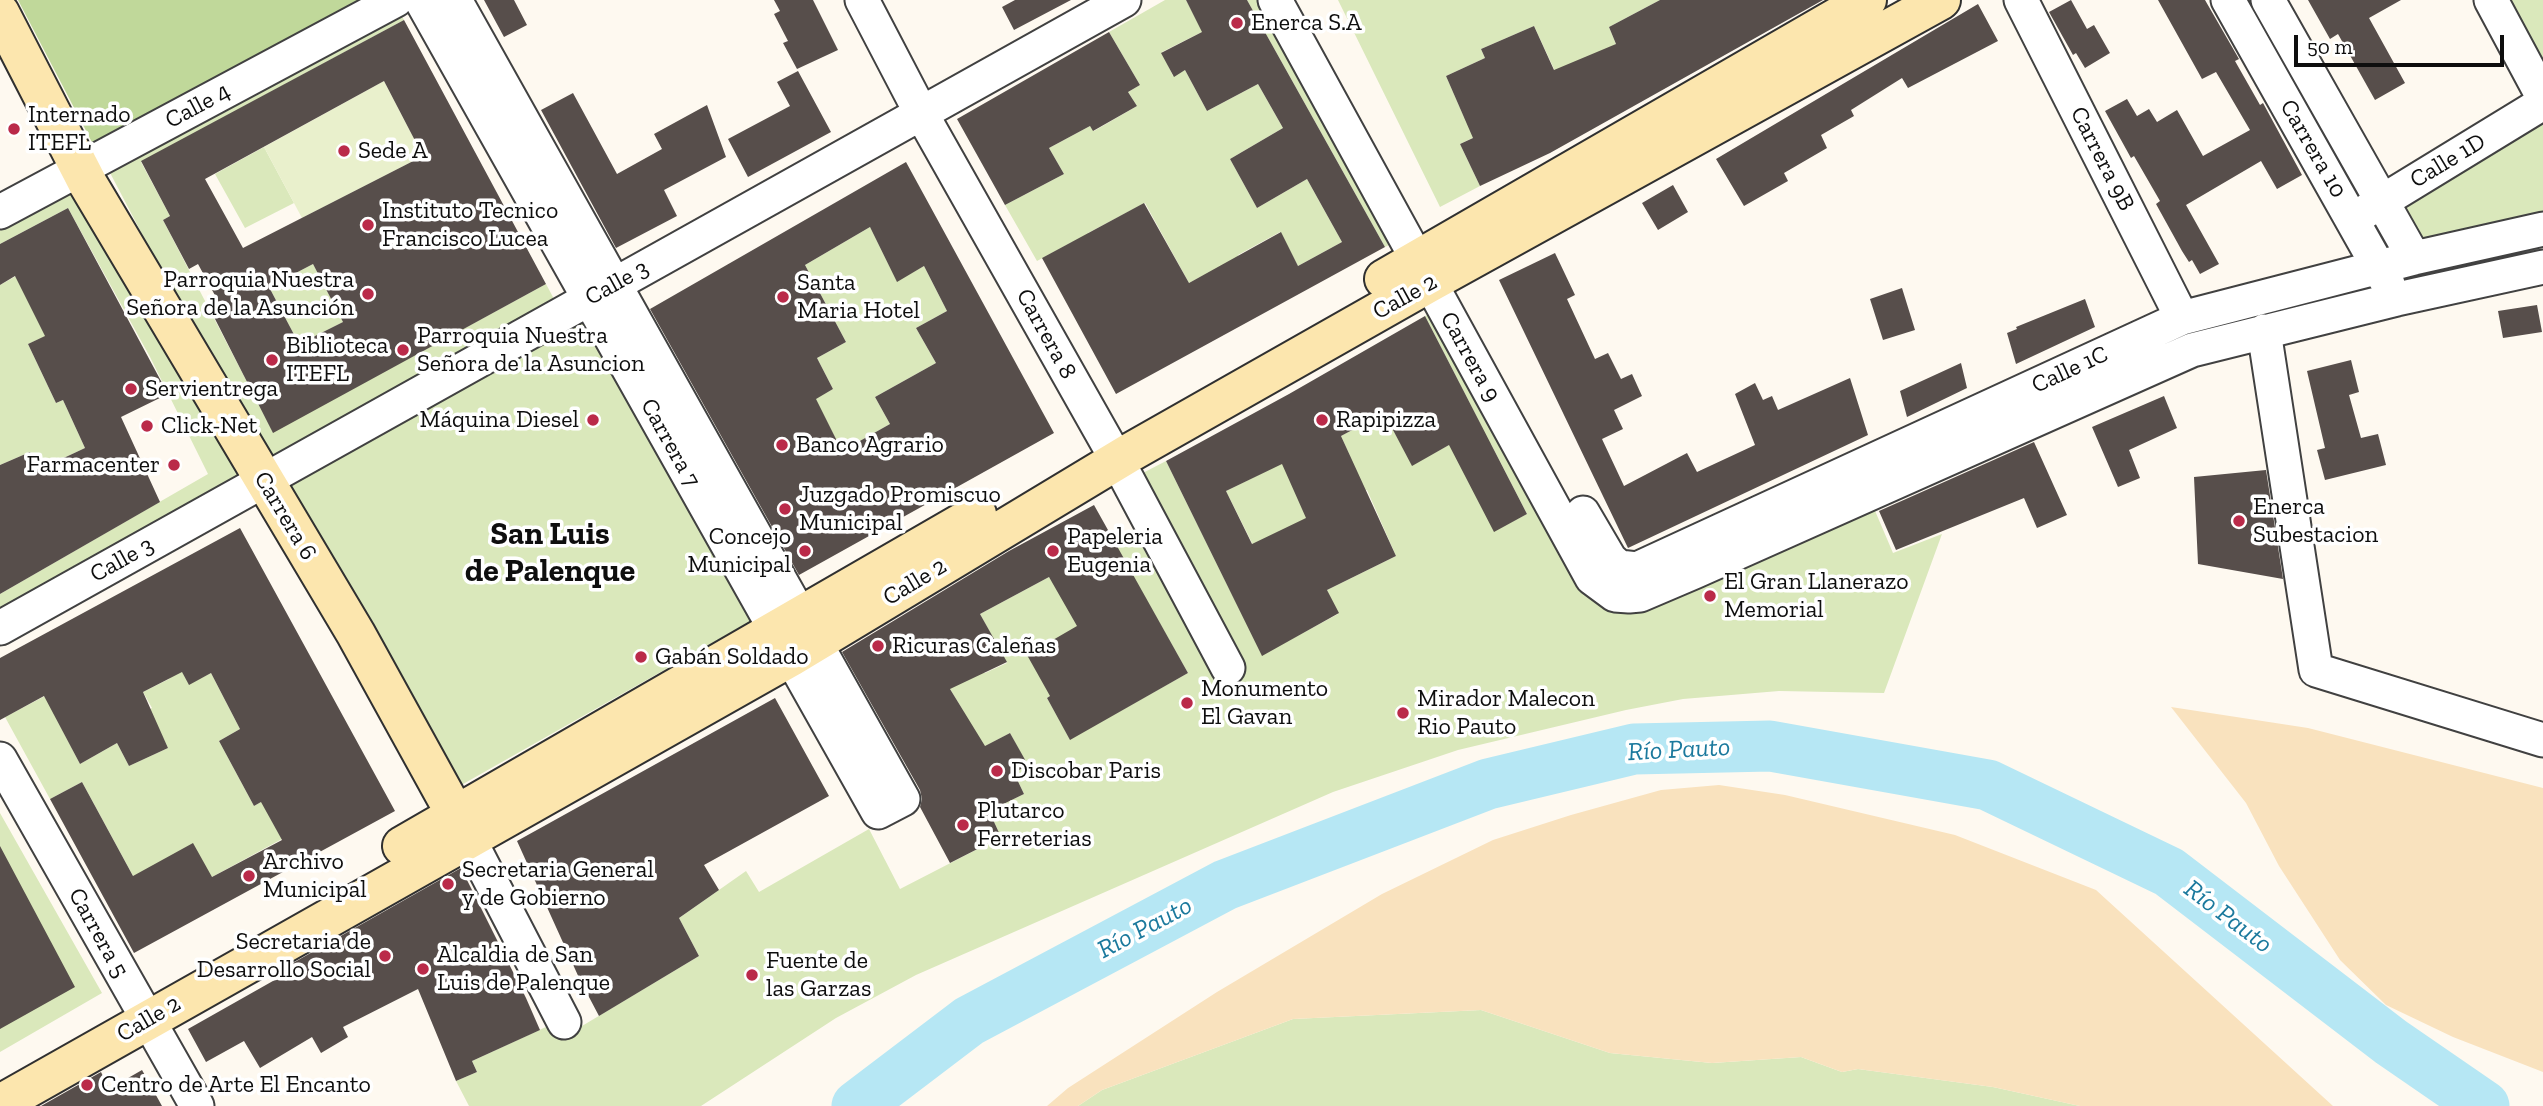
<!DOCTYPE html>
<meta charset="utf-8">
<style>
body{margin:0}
#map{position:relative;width:2543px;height:1106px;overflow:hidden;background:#fef9f0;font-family:"Zilla Slab",serif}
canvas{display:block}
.scale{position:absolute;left:2294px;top:35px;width:210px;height:32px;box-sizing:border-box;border:4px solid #0e0e0e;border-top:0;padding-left:9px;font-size:21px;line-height:24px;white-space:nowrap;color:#0e0e0e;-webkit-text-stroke:5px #fff;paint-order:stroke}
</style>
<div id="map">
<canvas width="2543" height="1106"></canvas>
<div class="scale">50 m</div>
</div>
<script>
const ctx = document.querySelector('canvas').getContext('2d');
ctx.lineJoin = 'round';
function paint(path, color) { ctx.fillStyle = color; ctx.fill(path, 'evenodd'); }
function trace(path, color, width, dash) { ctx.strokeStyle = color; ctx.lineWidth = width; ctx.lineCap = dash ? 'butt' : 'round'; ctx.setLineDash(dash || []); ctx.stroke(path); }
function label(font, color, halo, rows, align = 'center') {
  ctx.font = font + ' "Zilla Slab",serif'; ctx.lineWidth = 7; ctx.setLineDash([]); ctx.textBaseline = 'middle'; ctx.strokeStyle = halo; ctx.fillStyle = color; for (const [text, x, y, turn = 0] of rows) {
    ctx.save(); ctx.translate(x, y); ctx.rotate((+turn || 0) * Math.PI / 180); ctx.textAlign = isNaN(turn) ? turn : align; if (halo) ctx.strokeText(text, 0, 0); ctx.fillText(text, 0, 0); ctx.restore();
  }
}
paint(new Path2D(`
 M 1165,0 L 1186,0 L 1215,55 L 1202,32 L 1162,52 L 1173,76 L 1185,70 L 1207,111 L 1258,84 L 1283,128 L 1230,159 L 1257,208 L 1307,179 L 1342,242 L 1298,266 L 1280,232 L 1238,255 L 1251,278 L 1185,303 L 1204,275 L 1189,283 L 1145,203 L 1088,233 L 1093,281 L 1072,242 L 1037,261 L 1005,205 L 1064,174 L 1049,148 L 1090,126 L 1094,131 L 1137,106 L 1128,92 L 1140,85 L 1109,32 Z
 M 1247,0 L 1270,0 L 1400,239 L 1385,247 Z
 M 1338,0 L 1660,0 L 1609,27 L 1616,44 L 1561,84 L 1534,26 L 1481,49 L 1485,58 L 1446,76 L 1464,117 L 1489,130 L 1460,144 L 1480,186 L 1440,207 Z
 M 2508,0 L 2543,0 L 2543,68 Z
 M 399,10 L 404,20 L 141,162 L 170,216 L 163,220 L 273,432 L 546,284 L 561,312 L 267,473 L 107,167 Z
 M 2543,113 L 2543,217 L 2418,250 L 2393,206 Z
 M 264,147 L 294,203 L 245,228 L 215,174 Z
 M 74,181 L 249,481 L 0,619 L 0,594 L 208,474 L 150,357 L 68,208 L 0,244 L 0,222 Z
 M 870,227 L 897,281 L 924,266 L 947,311 L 916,328 L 936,363 L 875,397 L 890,424 L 842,451 L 823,414 L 796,409 L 833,389 L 817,358 L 846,342 L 805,265 Z
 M 313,264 L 343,322 L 299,344 L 269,287 Z
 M 16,276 L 46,336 L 28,344 L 56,403 L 63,400 L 85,448 L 38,470 L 30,452 L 0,465 L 0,285 Z
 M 1438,310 L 1580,571 L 1870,499 L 1893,553 L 1942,534 L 1884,693 L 1779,691 L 1683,699 L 1626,710 L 1458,750 L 1333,792 L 916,975 L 836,1018 L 701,1106 L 469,1106 L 456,1081 L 477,1072 L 472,1061 L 548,1026 L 552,1032 L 577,1018 L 582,1026 L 699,956 L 679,918 L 746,871 L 759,892 L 869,829 L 900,889 L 1001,837 L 989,811 L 1024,794 L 1014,773 L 1027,765 L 1010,733 L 963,758 L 939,727 L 964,712 L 924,646 L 985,673 L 1007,663 L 980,614 L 1049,577 L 1114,660 L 1047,698 L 1070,739 L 1188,673 L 1113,541 L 1138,527 L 1139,475 L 1166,461 L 1262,655 L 1338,614 L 1327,590 L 1396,556 L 1367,490 L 1332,506 L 1255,549 L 1226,491 L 1282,463 L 1325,468 L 1350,456 L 1341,436 L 1348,432 L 1370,387 L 1412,465 L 1482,427 L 1425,316 ZM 1491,444 L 1527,514 L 1494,531 Z
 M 590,319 L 756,618 L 456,788 L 279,490 Z
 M 178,664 L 189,684 L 211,673 L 240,729 L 219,741 L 254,806 L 323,766 L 269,816 L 282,839 L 212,877 L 138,885 L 82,782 L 50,799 L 5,717 L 62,687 L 56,718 L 80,764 L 117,743 L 129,766 L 168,748 L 156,723 L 124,722 L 152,708 L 143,692 L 169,679 Z
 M 0,813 L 102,993 L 0,1052 Z
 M 1481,1010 L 1610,1053 L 1712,1063 L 1801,1057 L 1842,1072 L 1858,1069 L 1993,1087 L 2080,1106 L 1078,1106 L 1102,1090 L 1293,1019 Z`), '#dae8bb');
paint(new Path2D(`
 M 18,0 L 375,0 L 96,150 Z`), '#c0d89a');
paint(new Path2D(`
 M 2171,707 L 2308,728 L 2543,788 L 2543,1072 L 2453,1037 L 2386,1005 L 2340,960 L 2279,866 L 2246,803 Z
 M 1719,785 L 1785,795 L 1955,835 L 2096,890 L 2333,1106 L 2080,1106 L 1993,1087 L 1858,1069 L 1842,1072 L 1801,1057 L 1712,1063 L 1610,1053 L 1481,1010 L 1293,1019 L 1102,1090 L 1078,1106 L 1047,1106 L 1068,1088 L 1217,992 L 1382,894 L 1493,840 L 1571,815 L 1661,790 Z`), '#f9e2be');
paint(new Path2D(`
 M 384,81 L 423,156 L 302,218 L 264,147 Z`), '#e9f0cc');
trace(new Path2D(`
 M 857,1106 L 969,1021 L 1225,885 L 1488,784 L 1634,749 L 1770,746 L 1988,785 L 2169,872 L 2391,1042 L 2484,1106`), '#b6e7f4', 51);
paint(new Path2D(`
 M 484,0 L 514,0 L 527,25 L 504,37 Z
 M 774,0 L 813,0 L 838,50 L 797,69 L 783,43 L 788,41 L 774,14 L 780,11 Z
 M 1015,0 L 1071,0 L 1014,30 L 1002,7 Z
 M 1186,0 L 1247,0 L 1385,247 L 1116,394 L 1042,258 L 1144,203 L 1189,283 L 1281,232 L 1298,266 L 1342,242 L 1307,179 L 1257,208 L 1230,159 L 1283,128 L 1258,84 L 1207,111 L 1185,70 L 1174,77 L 1161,53 L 1202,32 Z
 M 1660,0 L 1823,0 L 1550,153 L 1480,186 L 1460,144 L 1473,138 L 1446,76 L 1485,58 L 1481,49 L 1534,26 L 1554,70 L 1616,44 L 1609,27 Z
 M 2071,0 L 2087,29 L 2094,25 L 2110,53 L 2085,68 L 2076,53 L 2073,55 L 2049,12 Z
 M 2158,0 L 2205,0 L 2239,59 L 2235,61 L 2260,105 L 2263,103 L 2302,175 L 2277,189 L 2261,161 L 2186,205 L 2219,264 L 2200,274 L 2192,260 L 2189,262 L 2182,251 L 2156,204 L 2160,201 L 2134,156 L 2131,158 L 2105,111 L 2127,99 L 2137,116 L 2149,109 L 2157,122 L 2177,110 L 2203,156 L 2250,130 L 2216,72 L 2202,79 Z
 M 2308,0 L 2401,0 L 2369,18 L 2405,83 L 2375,100 L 2338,34 L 2330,39 Z
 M 1978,4 L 1998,41 L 1908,88 L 1902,78 L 1851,110 L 1854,116 L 1821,135 L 1827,148 L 1784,173 L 1788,181 L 1744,206 L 1716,159 Z
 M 404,20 L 546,284 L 273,433 L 214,317 L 224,312 L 198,264 L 189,269 L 163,220 L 170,216 L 141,161 ZM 384,81 L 423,156 L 243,248 L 205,179 ZM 313,264 L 343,322 L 299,344 L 269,287 Z
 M 1109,32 L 1140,85 L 1128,92 L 1137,106 L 1093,131 L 1090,126 L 1049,148 L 1064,174 L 1005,205 L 957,119 Z
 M 798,71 L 831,132 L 748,177 L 728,139 L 790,106 L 777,82 Z
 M 573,93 L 617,174 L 662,149 L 654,134 L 707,105 L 726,157 L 664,190 L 677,216 L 616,248 L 541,110 Z
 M 906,162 L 1054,433 L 799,575 L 650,309 ZM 870,227 L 897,282 L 924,266 L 947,311 L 916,328 L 936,363 L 875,397 L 890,424 L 842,451 L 816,399 L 833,389 L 817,358 L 846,342 L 805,265 Z
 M 1673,185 L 1688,212 L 1658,230 L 1642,203 Z
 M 68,208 L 168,394 L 121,417 L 160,502 L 0,594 L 0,465 L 30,452 L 38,470 L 85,448 L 63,400 L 56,403 L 28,344 L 45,336 L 15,276 L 0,285 L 0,244 Z
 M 1555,253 L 1575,295 L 1567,299 L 1595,359 L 1608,353 L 1621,379 L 1632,374 L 1642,396 L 1614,410 L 1623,429 L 1602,439 L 1624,486 L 1687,453 L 1697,472 L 1755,445 L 1735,394 L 1755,383 L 1763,400 L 1772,396 L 1778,410 L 1850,378 L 1868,435 L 1628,548 L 1499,280 Z
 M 1902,288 L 1915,330 L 1883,340 L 1870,299 Z
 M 2085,299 L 2095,327 L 2016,364 L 2007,333 L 2017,329 L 2016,327 Z
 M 2537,305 L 2542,332 L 2503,338 L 2498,311 Z
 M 1425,316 L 1527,514 L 1494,532 L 1449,445 L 1412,466 L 1384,413 L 1341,436 L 1396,556 L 1327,590 L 1339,613 L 1262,656 L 1166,461 L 1289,394 ZM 1282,464 L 1306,518 L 1252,544 L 1226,491 Z
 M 2351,360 L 2359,392 L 2349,395 L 2361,438 L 2378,434 L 2386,465 L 2325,480 L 2317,450 L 2325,448 L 2307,371 Z
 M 1961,363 L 1967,388 L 1907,417 L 1900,391 Z
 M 2164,396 L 2177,428 L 2129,450 L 2140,478 L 2118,487 L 2092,427 Z
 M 2034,442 L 2067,515 L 2037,528 L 2024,498 L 1896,550 L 1879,511 Z
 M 2266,470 L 2283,579 L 2198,564 L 2194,477 Z
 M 1094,505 L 1188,673 L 1070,740 L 1047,698 L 1050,696 L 1027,655 L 1077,626 L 1049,577 L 980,614 L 1007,662 L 950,689 L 985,746 L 1010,733 L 1028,765 L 1014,773 L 1024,794 L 989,811 L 1001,837 L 950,863 L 920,807 L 922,799 L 920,790 L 842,652 L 1009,551 Z
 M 240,528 L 395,811 L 134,953 L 50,799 L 82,782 L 133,876 L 193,843 L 212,877 L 282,840 L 261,802 L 254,806 L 219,741 L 240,729 L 211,673 L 189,685 L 182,672 L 143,692 L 168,748 L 129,766 L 117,743 L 80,764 L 44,696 L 0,720 L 0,658 Z
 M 775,698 L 829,796 L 704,865 L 719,890 L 679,918 L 699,956 L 599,1016 L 580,980 L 517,841 Z
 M 0,846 L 75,987 L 0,1029 Z
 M 461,868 L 526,998 L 540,1030 L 472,1061 L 477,1072 L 456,1081 L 418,989 L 343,1027 L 348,1037 L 321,1053 L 312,1037 L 260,1068 L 244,1041 L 206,1062 L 188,1029 L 280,977 L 277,972 Z
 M 142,1070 L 162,1106 L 41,1106 L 101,1072 L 109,1089 Z`), '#574e4b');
const street = new Path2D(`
 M 421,0 L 878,812 L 903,799 L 455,0
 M 862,0 L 921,113 L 1117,460 L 1228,668
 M 1275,0 L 1592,578 L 1615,595 L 1629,596 L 1640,595 L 1694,572 L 2192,350 L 2397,299 L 2543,267
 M 2021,0 L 2182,318
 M 2228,0 L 2388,284
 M 2268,0 L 2414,258
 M 2491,0 L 2543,97
 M 0,212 L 396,0
 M 2363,213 L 2543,103
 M 2264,331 L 2316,670 L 2543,740
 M 1583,513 L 1610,559 L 1619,567 L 1637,569 L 2182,318 L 2414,258 L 2543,229
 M 0,628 L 1124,0
 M 0,759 L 197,1106
 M 469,839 L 564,1022`);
const secondary = new Path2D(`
 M 0,13 L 88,184 L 356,634 L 468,837
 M 1384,279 L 1867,0
 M 402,846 L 977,514
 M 0,1104 L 791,657 L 1131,452 L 1429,283 L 1941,0`);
trace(street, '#414141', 37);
trace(secondary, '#303030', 42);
trace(street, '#fff', 33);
trace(secondary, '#fce6ae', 38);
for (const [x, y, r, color] of [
 [1237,23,7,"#ba2a49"],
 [14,129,7,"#ba2a49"],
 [344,151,7,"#ba2a49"],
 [368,225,7,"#ba2a49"],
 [368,294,7,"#ba2a49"],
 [783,297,7,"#ba2a49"],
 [403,350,7,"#ba2a49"],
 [272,360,7,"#ba2a49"],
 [131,389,7,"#ba2a49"],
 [593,420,7,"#ba2a49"],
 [1322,420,7,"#ba2a49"],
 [147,426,7,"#ba2a49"],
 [782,445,7,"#ba2a49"],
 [174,465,7,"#ba2a49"],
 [785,509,7,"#ba2a49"],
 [2239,521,7,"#ba2a49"],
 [805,551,7,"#ba2a49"],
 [1053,551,7,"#ba2a49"],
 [1710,596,7,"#ba2a49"],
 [878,646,7,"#ba2a49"],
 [641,657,7,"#ba2a49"],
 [1187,703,7,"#ba2a49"],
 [1403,713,7,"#ba2a49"],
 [997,771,7,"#ba2a49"],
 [963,825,7,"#ba2a49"],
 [249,876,7,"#ba2a49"],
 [448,884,7,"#ba2a49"],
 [385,956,7,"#ba2a49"],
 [423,969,7,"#ba2a49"],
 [752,975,7,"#ba2a49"],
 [87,1085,7,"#ba2a49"]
]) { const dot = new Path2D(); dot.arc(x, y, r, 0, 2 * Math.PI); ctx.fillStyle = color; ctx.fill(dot); trace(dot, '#fff', 2.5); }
label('24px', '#0e0e0e', '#fff', [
 ["Enerca S.A",1251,23],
 ["Internado",28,115],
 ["ITEFL",28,143],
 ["Sede A",358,151],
 ["Instituto Tecnico",382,211],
 ["Francisco Lucea",382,239],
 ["Parroquia Nuestra",354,280,"right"],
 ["Señora de la Asunción",354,308,"right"],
 ["Santa",797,283],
 ["Maria Hotel",797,311],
 ["Parroquia Nuestra",417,336],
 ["Señora de la Asuncion",417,364],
 ["Biblioteca",286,346],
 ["ITEFL",286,374],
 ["Servientrega",145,389],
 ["Máquina Diesel",579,420,"right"],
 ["Rapipizza",1336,420],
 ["Click-Net",161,426],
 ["Banco Agrario",796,445],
 ["Farmacenter",160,465,"right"],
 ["Juzgado Promiscuo",799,495],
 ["Municipal",799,523],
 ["Enerca",2253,507],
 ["Subestacion",2253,535],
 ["Concejo",791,537,"right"],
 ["Municipal",791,565,"right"],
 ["Papeleria",1067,537],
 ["Eugenia",1067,565],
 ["El Gran Llanerazo",1724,582],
 ["Memorial",1724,610],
 ["Ricuras Caleñas",892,646],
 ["Gabán Soldado",655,657],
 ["Monumento",1201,689],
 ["El Gavan",1201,717],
 ["Mirador Malecon",1417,699],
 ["Rio Pauto",1417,727],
 ["Discobar Paris",1011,771],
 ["Plutarco",977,811],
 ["Ferreterias",977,839],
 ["Archivo",263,862],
 ["Municipal",263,890],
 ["Secretaria General",462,870],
 ["y de Gobierno",462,898],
 ["Secretaria de",371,942,"right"],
 ["Desarrollo Social",371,970,"right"],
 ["Alcaldia de San",437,955],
 ["Luis de Palenque",437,983],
 ["Fuente de",766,961],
 ["las Garzas",766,989],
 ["Centro de Arte El Encanto",101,1085]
], 'left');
label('24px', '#0e0e0e', '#fff', [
 ["Calle 4",198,106,-28],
 ["Carrera 10",2313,149,60],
 ["Carrera 9B",2102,159,63],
 ["Calle 1D",2448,161,-31],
 ["Calle 3",617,283,-29],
 ["Calle 2",1405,297,-29],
 ["Carrera 8",1046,334,61],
 ["Carrera 9",1470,357,61],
 ["Calle 1C",2070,370,-25],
 ["Carrera 7",670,443,61],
 ["Carrera 6",285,516,59],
 ["Calle 3",122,560,-29],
 ["Calle 2",915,582,-31],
 ["Carrera 5",98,933,61],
 ["Calle 2",149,1019,-30]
]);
label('italic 26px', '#1b799d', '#fff', [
 ["Río Pauto",1679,750,-3],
 ["Río Pauto",2228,917,37],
 ["Río Pauto",1145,928,-28]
]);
label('bold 32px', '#0e0e0e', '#fff', [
 ["San Luis",550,535],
 ["de Palenque",550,572]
]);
</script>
